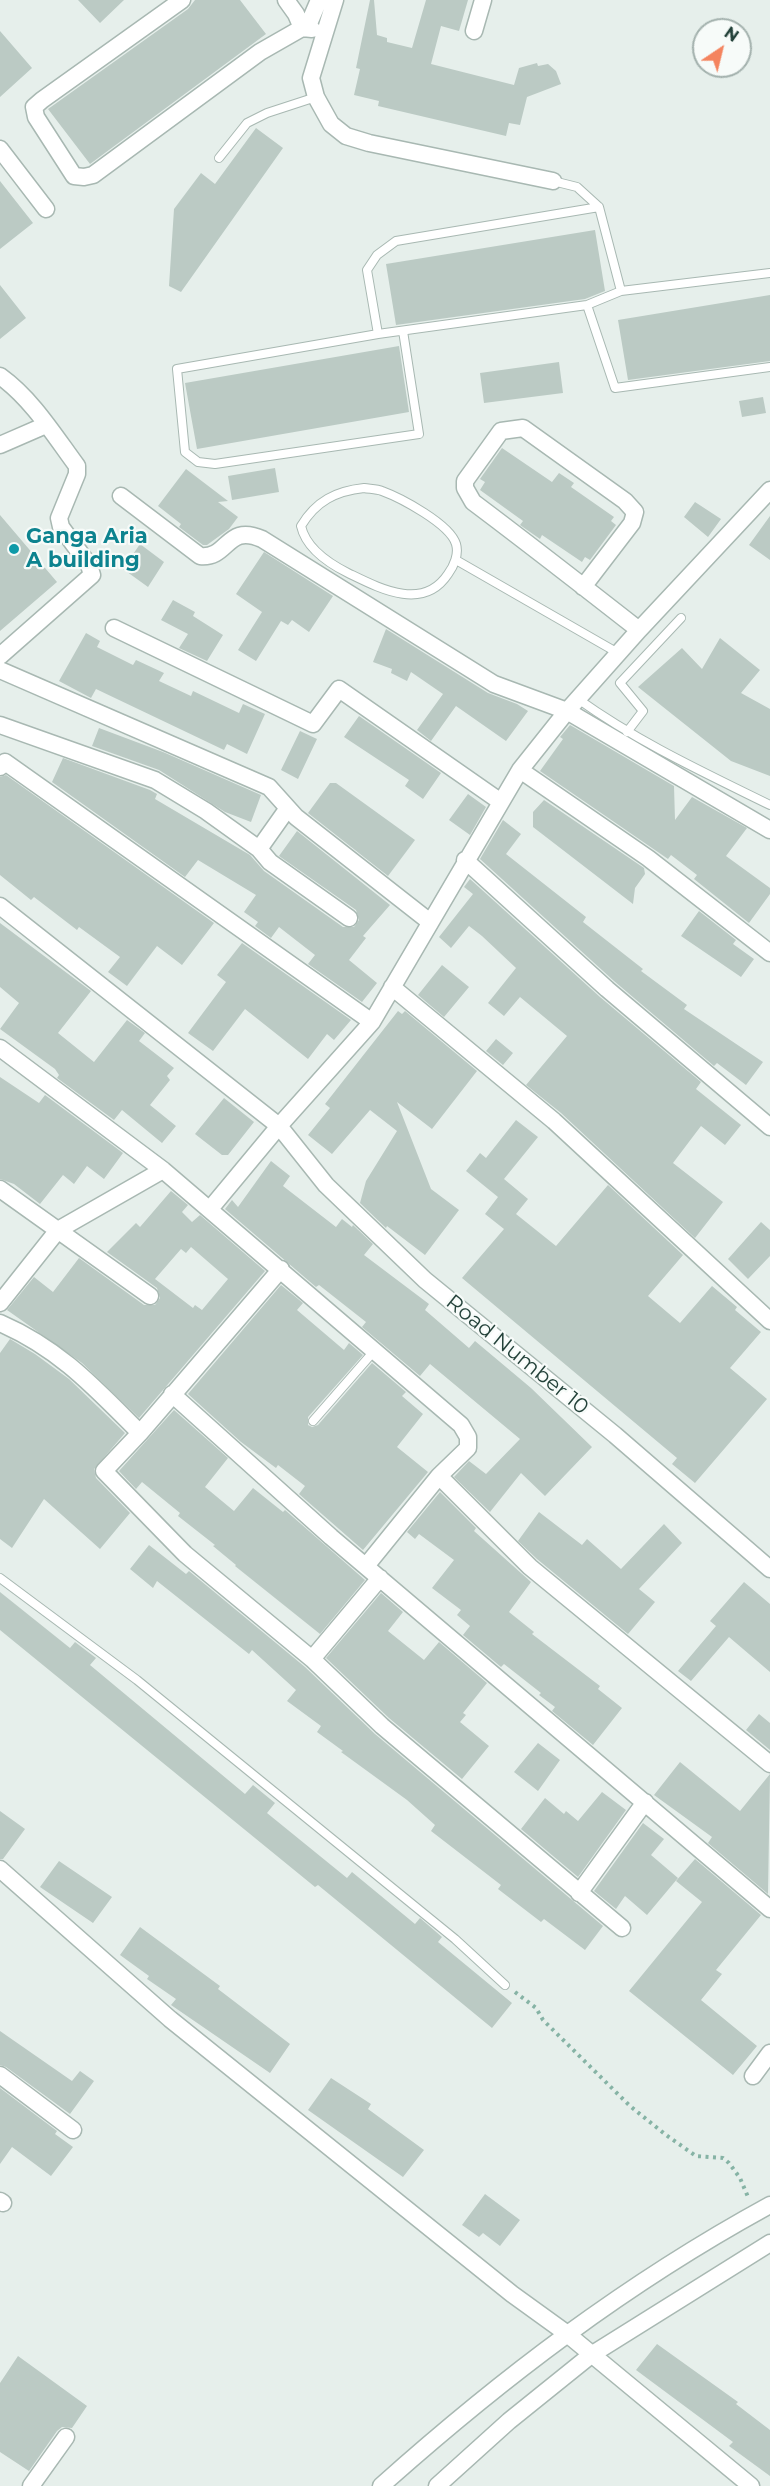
<!DOCTYPE html>
<style>
body{margin:0}
#map{position:relative;width:770px;height:2486px;overflow:hidden;background:#e6efeb;font-family:Montserrat,sans-serif}
canvas{display:block}
.north{position:absolute;left:692px;top:18px;width:60px;height:60px;box-sizing:border-box;background:#f7fbf9;border:2px solid #a3b1ad;border-radius:50%;rotate:35deg;font-size:16px;font-weight:700;line-height:24px;text-align:center;color:#24423a}
.north::after{content:'';display:block;margin:auto;width:21px;height:27px;background:#f4845f;clip-path:polygon(50% 0,100% 100%,50% 72%,0 100%)}
</style>
<div id="map">
<canvas width="770" height="2486"></canvas>
<div class="north">N</div>
</div>
<script>
const ctx = document.querySelector('canvas').getContext('2d');
ctx.lineJoin = 'round';
function paint(path, color) { ctx.fillStyle = color; ctx.fill(path, 'evenodd'); }
function trace(path, color, width, dash) { ctx.strokeStyle = color; ctx.lineWidth = width; ctx.lineCap = dash ? 'butt' : 'round'; ctx.setLineDash(dash || []); ctx.stroke(path); }
function label(font, color, halo, rows, align = 'center') {
  ctx.font = font + ' Montserrat,sans-serif'; ctx.lineWidth = 4.5; ctx.setLineDash([]); ctx.textBaseline = 'middle'; ctx.strokeStyle = halo; ctx.fillStyle = color; for (const [text, x, y, turn = 0] of rows) {
    ctx.save(); ctx.translate(x, y); ctx.rotate((+turn || 0) * Math.PI / 180); ctx.textAlign = isNaN(turn) ? turn : align; if (halo) ctx.strokeText(text, 0, 0); ctx.fillText(text, 0, 0); ctx.restore();
  }
}
paint(new Path2D(`
 M 78,0 L 124,0 L 100,23 Z
 M 195,0 L 240,0 L 266,34 L 90,164 L 48,109 L 188,9 Z
 M 370,0 L 374,0 L 377,35 L 387,38 L 387,42 L 412,48 L 426,0 L 468,0 L 459,31 L 441,26 L 431,64 L 514,85 L 519,68 L 537,63 L 538,66 L 548,64 L 556,71 L 561,84 L 527,97 L 520,125 L 509,123 L 506,136 L 378,106 L 379,101 L 354,95 L 360,69 L 356,68 Z
 M 0,31 L 32,68 L 0,97 Z
 M 256,128 L 283,148 L 181,292 L 169,286 L 174,209 L 201,173 L 215,184 Z
 M 0,181 L 33,223 L 0,249 Z
 M 595,230 L 605,291 L 585,299 L 396,325 L 386,264 Z
 M 0,285 L 26,318 L 0,339 Z
 M 770,295 L 770,361 L 628,380 L 618,320 Z
 M 399,346 L 409,412 L 197,449 L 185,383 Z
 M 559,362 L 563,393 L 484,403 L 480,373 Z
 M 763,397 L 766,413 L 742,417 L 739,401 Z
 M 502,448 L 552,482 L 559,473 L 574,483 L 571,487 L 614,517 L 611,521 L 616,525 L 590,560 L 585,557 L 582,562 L 542,535 L 540,539 L 520,525 L 523,521 L 480,490 L 485,482 L 480,479 Z
 M 275,468 L 279,492 L 232,500 L 228,476 Z
 M 186,469 L 228,501 L 218,502 L 238,517 L 229,529 L 207,545 L 203,545 L 179,527 L 181,524 L 158,506 Z
 M 695,502 L 721,519 L 708,537 L 684,517 Z
 M 0,515 L 57,582 L 0,631 Z
 M 770,516 L 770,560 L 749,545 Z
 M 140,544 L 164,562 L 148,587 L 123,569 Z
 M 264,552 L 333,596 L 309,632 L 292,620 L 288,625 L 281,621 L 256,661 L 238,650 L 262,612 L 236,594 Z
 M 173,600 L 195,612 L 193,616 L 223,635 L 207,661 L 179,648 L 188,634 L 161,620 Z
 M 386,629 L 488,693 L 517,704 L 528,711 L 506,741 L 456,706 L 431,741 L 417,730 L 443,694 L 411,672 L 407,681 L 391,673 L 392,669 L 373,662 Z
 M 86,633 L 100,641 L 97,647 L 133,665 L 136,660 L 164,673 L 159,681 L 191,696 L 193,691 L 239,713 L 243,704 L 265,714 L 247,754 L 227,744 L 224,750 L 96,689 L 91,698 L 59,681 Z
 M 720,638 L 760,670 L 741,693 L 770,709 L 770,776 L 731,761 L 638,687 L 682,648 L 702,669 Z
 M 359,716 L 441,773 L 423,799 L 405,786 L 409,780 L 344,737 Z
 M 570,725 L 674,786 L 675,820 L 692,797 L 747,828 L 726,856 L 770,888 L 770,894 L 749,923 L 694,879 L 697,875 L 671,855 L 668,859 L 540,771 L 563,739 L 560,737 Z
 M 99,728 L 163,752 L 261,795 L 251,822 L 225,812 L 159,770 L 92,746 Z
 M 300,731 L 317,739 L 298,779 L 281,770 Z
 M 63,758 L 150,790 L 157,794 L 155,799 L 250,855 L 264,871 L 343,927 L 354,927 L 359,920 L 356,910 L 279,856 L 297,831 L 390,905 L 363,936 L 366,938 L 349,960 L 377,983 L 362,1002 L 308,964 L 315,955 L 279,927 L 271,938 L 255,926 L 258,922 L 244,912 L 256,895 L 198,860 L 185,877 L 52,782 Z
 M 6,775 L 214,923 L 182,965 L 157,946 L 127,986 L 108,972 L 120,957 L 79,927 L 77,930 L 34,897 L 31,900 L 0,875 L 0,777 Z
 M 330,783 L 336,783 L 415,840 L 388,876 L 308,813 Z
 M 468,794 L 486,807 L 470,835 L 449,820 Z
 M 544,800 L 644,868 L 645,874 L 635,888 L 633,904 L 533,827 L 533,812 Z
 M 503,820 L 521,834 L 506,854 L 586,917 L 583,922 L 643,969 L 641,971 L 687,1005 L 684,1009 L 763,1062 L 746,1085 L 717,1063 L 714,1066 L 614,981 L 480,859 Z
 M 470,879 L 600,997 L 701,1082 L 696,1089 L 741,1125 L 725,1145 L 701,1126 L 673,1163 L 723,1202 L 695,1238 L 561,1113 L 526,1085 L 567,1036 L 520,997 L 504,1016 L 488,1003 L 516,968 L 482,936 L 469,926 L 451,948 L 439,937 L 473,894 L 464,887 Z
 M 699,911 L 736,940 L 733,944 L 754,959 L 741,977 L 681,936 Z
 M 0,923 L 91,991 L 58,1033 L 94,1062 L 127,1020 L 145,1033 L 139,1041 L 174,1068 L 167,1076 L 170,1080 L 150,1105 L 176,1126 L 162,1143 L 122,1110 L 114,1120 L 57,1078 L 59,1075 L 55,1069 L 0,1029 L 19,1003 L 0,987 Z
 M 242,943 L 351,1020 L 334,1040 L 327,1034 L 308,1059 L 245,1009 L 213,1051 L 188,1033 L 226,982 L 217,975 Z
 M 442,965 L 469,987 L 444,1017 L 418,995 Z
 M 398,1011 L 402,1014 L 405,1011 L 477,1071 L 432,1129 L 397,1102 L 431,1189 L 459,1210 L 425,1255 L 387,1226 L 386,1228 L 360,1203 L 366,1181 L 397,1131 L 370,1110 L 332,1154 L 308,1135 L 330,1108 L 325,1104 Z
 M 496,1039 L 513,1053 L 503,1065 L 486,1051 Z
 M 0,1077 L 39,1103 L 45,1095 L 123,1153 L 104,1179 L 87,1166 L 74,1184 L 63,1175 L 40,1204 L 14,1184 L 0,1179 Z
 M 224,1098 L 254,1122 L 228,1155 L 222,1155 L 195,1134 Z
 M 516,1120 L 538,1137 L 504,1179 L 528,1199 L 516,1214 L 556,1246 L 608,1185 L 683,1255 L 648,1296 L 680,1323 L 712,1286 L 737,1307 L 735,1310 L 761,1332 L 730,1368 L 767,1399 L 695,1483 L 672,1464 L 677,1458 L 462,1278 L 504,1229 L 485,1214 L 498,1197 L 466,1171 L 480,1153 L 486,1158 Z
 M 271,1161 L 290,1176 L 283,1186 L 336,1227 L 342,1219 L 352,1227 L 353,1225 L 373,1244 L 364,1255 L 429,1304 L 425,1310 L 469,1348 L 475,1341 L 531,1388 L 592,1447 L 545,1496 L 521,1473 L 490,1512 L 454,1477 L 469,1461 L 486,1474 L 520,1439 L 430,1364 L 420,1376 L 362,1327 L 366,1322 L 319,1285 L 316,1287 L 225,1209 L 232,1200 L 238,1207 Z
 M 171,1191 L 188,1205 L 182,1212 L 192,1222 L 200,1215 L 265,1271 L 139,1418 L 82,1363 L 7,1310 L 34,1277 L 53,1292 L 79,1258 L 144,1305 L 155,1305 L 160,1298 L 157,1288 L 107,1252 L 136,1223 L 140,1227 ZM 191,1247 L 228,1279 L 202,1310 L 195,1305 L 193,1308 L 155,1279 L 181,1249 L 186,1253 Z
 M 761,1222 L 770,1230 L 770,1256 L 748,1279 L 728,1259 Z
 M 281,1285 L 303,1303 L 297,1310 L 344,1350 L 349,1343 L 363,1355 L 308,1417 L 308,1425 L 312,1427 L 318,1425 L 372,1363 L 406,1392 L 402,1396 L 423,1414 L 397,1447 L 428,1472 L 363,1550 L 299,1494 L 305,1486 L 278,1465 L 276,1468 L 241,1442 L 188,1394 Z
 M 10,1339 L 35,1354 L 69,1379 L 125,1433 L 94,1469 L 96,1478 L 130,1513 L 100,1549 L 44,1499 L 12,1548 L 0,1539 L 0,1353 Z
 M 174,1410 L 228,1458 L 205,1487 L 234,1511 L 253,1488 L 283,1512 L 285,1510 L 365,1580 L 320,1634 L 235,1566 L 236,1565 L 213,1546 L 215,1545 L 178,1516 L 180,1513 L 142,1482 L 136,1489 L 119,1471 Z
 M 440,1492 L 476,1528 L 474,1531 L 531,1582 L 509,1612 L 534,1632 L 532,1634 L 600,1686 L 598,1689 L 622,1708 L 593,1745 L 552,1711 L 555,1707 L 539,1695 L 541,1693 L 504,1664 L 501,1667 L 463,1635 L 470,1626 L 457,1615 L 461,1610 L 432,1588 L 454,1560 L 419,1534 L 415,1539 L 407,1532 Z
 M 539,1512 L 582,1545 L 587,1539 L 621,1569 L 664,1524 L 682,1543 L 639,1589 L 655,1602 L 628,1634 L 537,1559 L 518,1541 Z
 M 149,1545 L 186,1574 L 189,1571 L 305,1667 L 375,1734 L 603,1926 L 585,1950 L 544,1919 L 541,1922 L 498,1889 L 501,1885 L 431,1831 L 435,1825 L 407,1800 L 341,1752 L 343,1751 L 317,1732 L 321,1726 L 287,1701 L 296,1690 L 252,1650 L 249,1654 L 157,1581 L 153,1588 L 130,1569 Z
 M 744,1582 L 770,1604 L 770,1672 L 729,1637 L 691,1681 L 678,1671 L 716,1626 L 710,1621 Z
 M 0,1592 L 70,1648 L 75,1642 L 96,1658 L 90,1665 L 245,1794 L 253,1785 L 275,1803 L 267,1813 L 347,1878 L 352,1872 L 415,1924 L 420,1918 L 442,1937 L 438,1942 L 512,2003 L 492,2028 L 318,1885 L 315,1887 L 0,1630 Z
 M 381,1593 L 403,1612 L 388,1631 L 424,1660 L 439,1642 L 487,1683 L 463,1713 L 466,1715 L 460,1722 L 489,1746 L 462,1779 L 389,1718 L 326,1658 Z
 M 759,1714 L 770,1723 L 770,1750 L 746,1730 Z
 M 538,1743 L 560,1760 L 538,1791 L 514,1772 Z
 M 680,1762 L 740,1811 L 770,1774 L 768,1894 L 708,1843 L 712,1837 L 654,1795 Z
 M 602,1792 L 626,1810 L 578,1877 L 521,1829 L 545,1798 L 564,1814 L 566,1811 L 578,1821 Z
 M 0,1811 L 25,1829 L 3,1859 L 0,1859 Z
 M 643,1823 L 664,1839 L 651,1855 L 678,1878 L 647,1915 L 625,1896 L 616,1909 L 594,1891 Z
 M 695,1859 L 761,1915 L 716,1970 L 722,1974 L 701,2000 L 757,2046 L 733,2075 L 629,1991 L 702,1902 L 676,1881 Z
 M 59,1861 L 112,1897 L 93,1923 L 40,1887 Z
 M 140,1927 L 220,1986 L 218,1989 L 290,2044 L 270,2073 L 171,2005 L 176,1999 L 147,1979 L 149,1976 L 120,1955 Z
 M 0,2031 L 72,2081 L 80,2071 L 94,2081 L 70,2114 L 6,2067 L 0,2065 Z
 M 331,2078 L 371,2104 L 368,2109 L 424,2150 L 403,2177 L 308,2110 Z
 M 0,2088 L 57,2131 L 55,2134 L 73,2147 L 51,2176 L 12,2147 L 0,2164 Z
 M 485,2194 L 520,2220 L 500,2246 L 483,2233 L 479,2237 L 462,2225 Z
 M 657,2344 L 738,2402 L 736,2404 L 770,2430 L 770,2476 L 729,2446 L 733,2442 L 636,2370 Z
 M 18,2356 L 87,2406 L 72,2428 L 62,2427 L 57,2431 L 29,2471 L 0,2452 L 0,2383 Z`), '#bbcac4');
const lane = new Path2D(`
 M 219,158 L 247,123 L 267,113 L 316,97
 M 553,181 L 577,187 L 599,207 L 621,291
 M 587,305 L 615,388 L 770,367
 M 403,331 L 419,434 L 215,464 L 198,462 L 185,452 L 177,369 L 378,334 L 587,305 L 621,291 L 770,273
 M 378,334 L 367,270 L 377,255 L 396,241 L 599,207
 M 364,488 C 370,489 377,489 382,491 C 401,498 450,524 456,544 C 459,554 454,566 448,574 C 423,612 379,588 348,573 C 328,563 306,548 301,526 C 316,501 336,491 364,488 Z
 M 456,560 L 618,653
 M 578,699 C 638,742 703,772 770,805
 M 627,732 L 643,711 L 620,683 L 681,618
 M 313,1421 L 375,1350
 M 0,1578 L 137,1680 L 455,1939 L 505,1985`);
const street = new Path2D(`
 M 182,0 L 42,100 L 34,107 L 36,117 L 74,176 L 84,177 L 93,175 L 260,52 L 302,28
 M 286,0 L 296,14 L 302,28 L 312,29
 M 335,0 L 311,78 L 316,97 L 331,124 L 346,136 L 369,143 L 553,181
 M 307,28 L 319,0
 M 474,31 L 483,0
 M 0,149 L 46,209
 M 0,376 C 32,399 54,435 77,466 L 77,474 L 59,518 L 61,527 L 89,565 L 92,575 L 0,656
 M 0,445 L 46,425
 M 121,496 L 200,556 C 229,559 226,523 262,539 L 494,684 L 567,711 L 770,830
 M 583,587 L 632,523 L 635,512 L 625,501 L 523,428 L 501,431 L 465,481 L 465,488 L 473,502 C 529,544 584,587 639,630
 M 114,628 L 313,724 L 339,689 L 501,802
 M 0,670 L 269,787 L 296,817 L 430,922
 M 0,725 L 155,780 L 206,811 L 259,849 L 270,862 L 349,918
 M 0,767 L 5,762 L 372,1022
 M 520,770 L 648,858 L 770,953
 M 259,849 L 288,808
 M 465,860 L 607,989 L 770,1127
 M 0,906 L 279,1126 L 326,1185 L 425,1280 L 615,1435 L 770,1569
 M 392,987 L 554,1121 L 770,1321
 M 0,1048 L 163,1170 L 461,1425 L 468,1437 L 468,1448 L 439,1476 L 530,1567 L 770,1764
 M 0,1189 L 150,1296
 M 210,1209 L 279,1126 L 372,1022 L 520,770 L 567,711 L 639,630 L 770,490
 M 281,1269 L 140,1433 L 104,1471 L 185,1554 L 312,1659 L 382,1726 L 622,1928
 M 0,1303 L 58,1230 L 163,1170
 M 0,1323 C 60,1349 95,1388 140,1433
 M 172,1394 L 331,1537 L 770,1909
 M 366,1566 L 439,1476
 M 312,1659 L 380,1578
 M 0,1869 L 170,2019 L 512,2294 L 566,2333 L 751,2486
 M 579,1893 L 645,1802
 M 0,2075 L 73,2130
 M 753,2076 L 770,2053
 M 0,2201 L 3,2203
 M 31,2486 L 66,2437
 M 381,2486 C 502,2378 627,2283 770,2205
 M 437,2486 L 509,2421 L 591,2355 L 770,2243`);
trace(lane, '#a8b8b2', 10);
trace(street, '#a8b8b2', 19);
trace(new Path2D(`
 M 515,1992 L 536,2008 L 543,2020 L 630,2106 L 666,2135 L 696,2156 L 723,2158 L 729,2163 L 740,2178 L 748,2197`), '#86b3a5', 4, [3, 4.5]);
trace(lane, '#fff', 8);
trace(street, '#fff', 16);
for (const [x, y, r, color] of [
 [14,549,6,"#0f9aa8"]
]) { const dot = new Path2D(); dot.arc(x, y, r, 0, 2 * Math.PI); ctx.fillStyle = color; ctx.fill(dot); trace(dot, '#f7fbf9', 2); }
label('bold 21px', '#0d838f', '#f7fbf9', [
 ["Ganga Aria",26,537],
 ["A building",26,561]
], 'left');
label('21px', '#24423a', '#f7fbf9', [
 ["Road Number 10",517,1355,39]
]);
</script>
